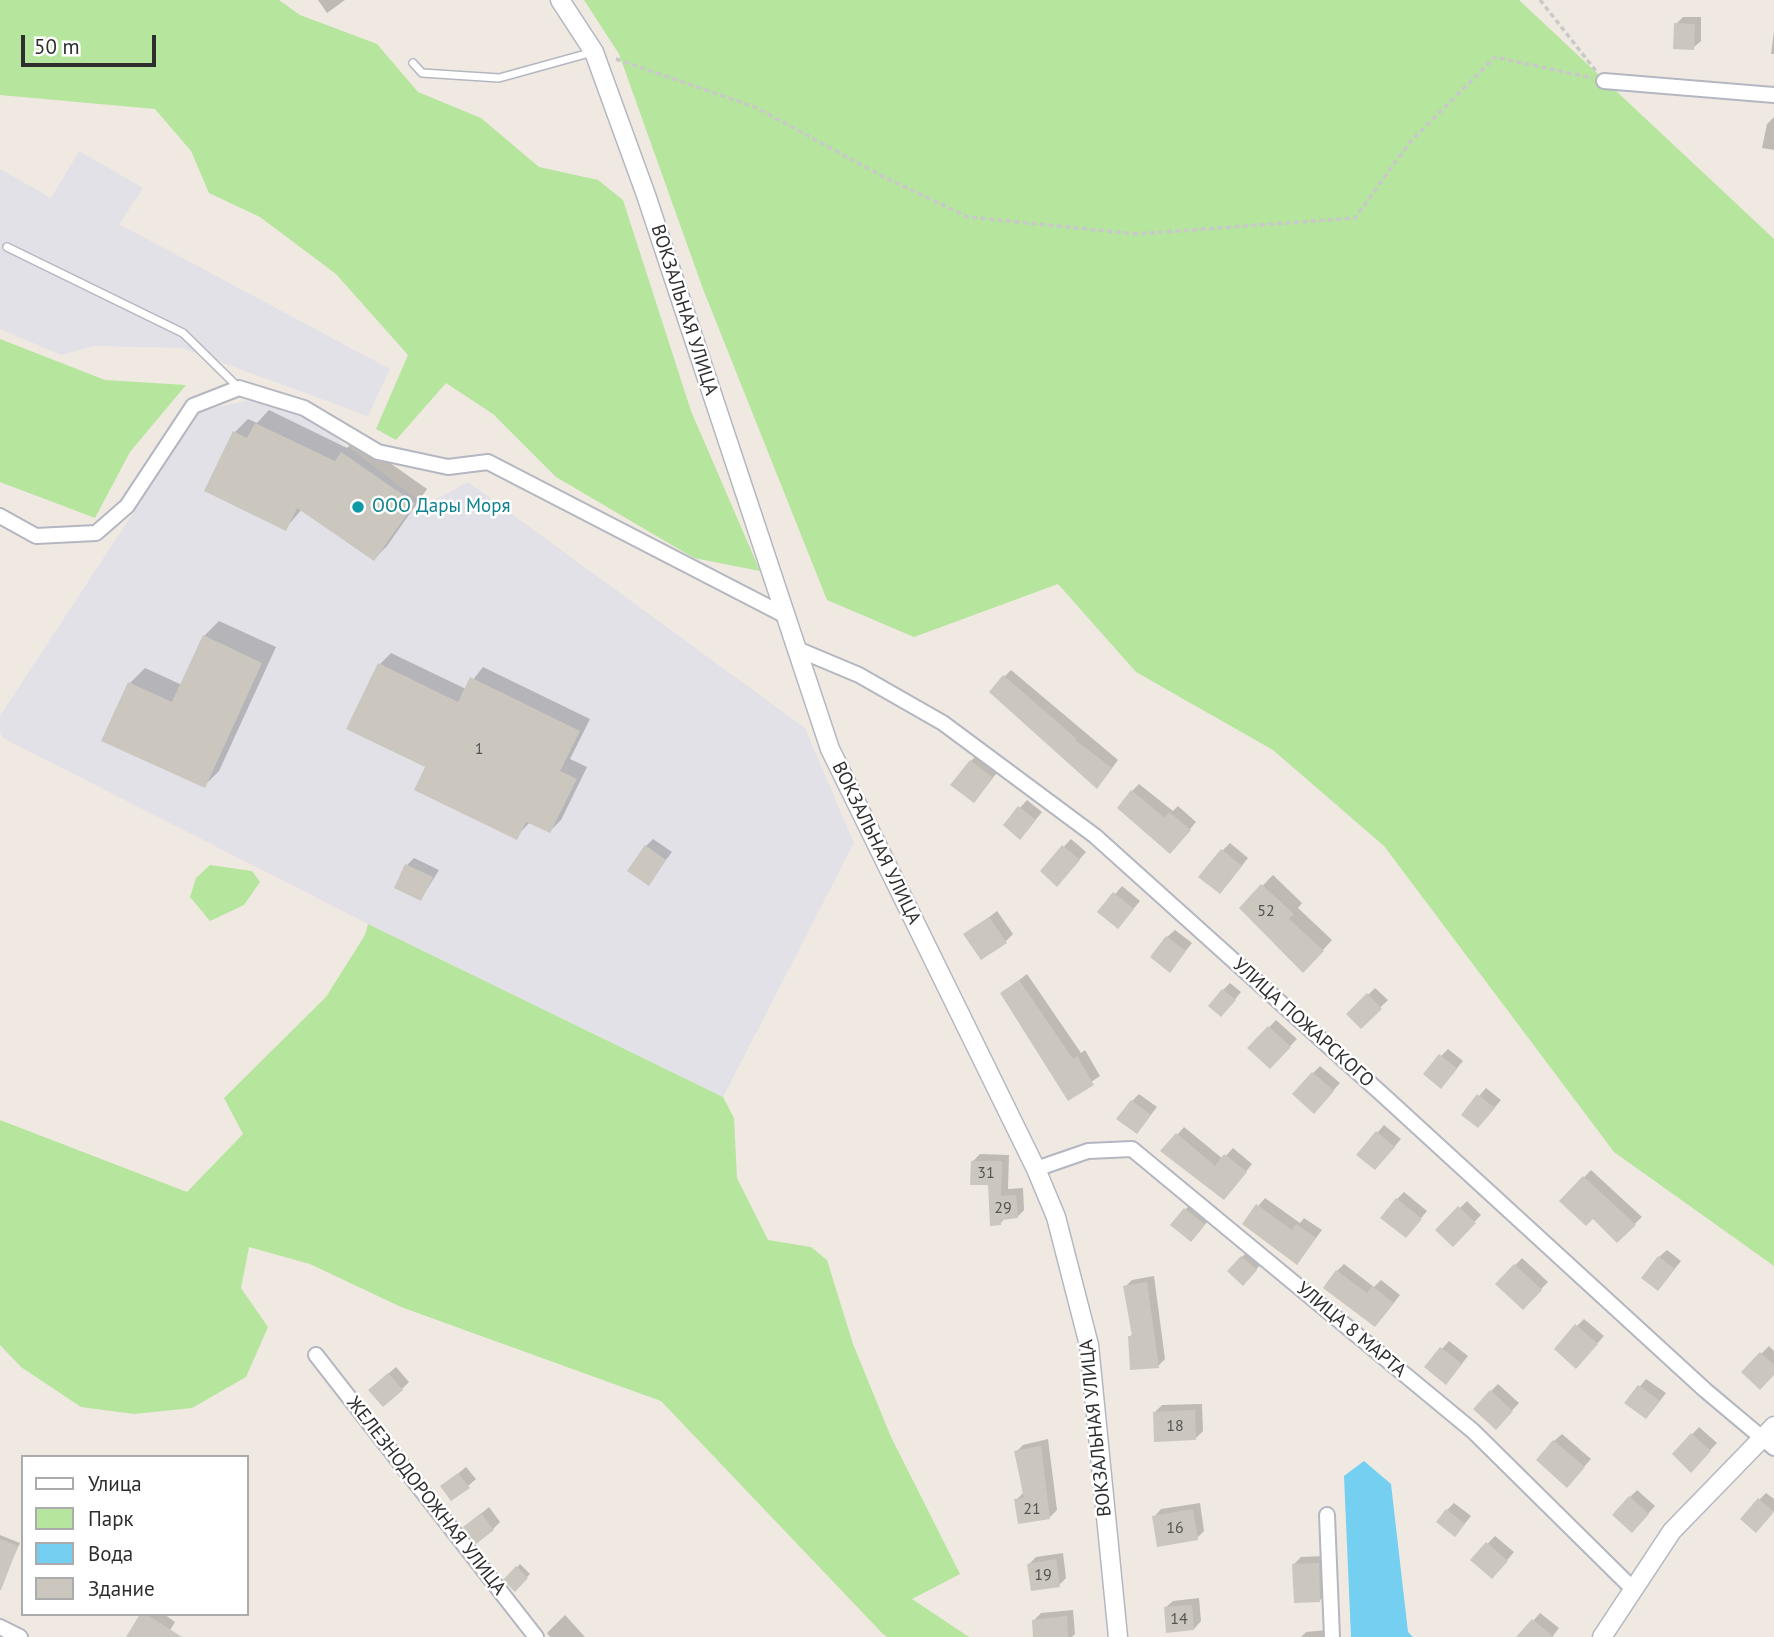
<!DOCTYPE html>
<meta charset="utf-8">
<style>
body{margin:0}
#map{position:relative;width:1774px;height:1637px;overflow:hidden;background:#efe9e1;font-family:"PT Sans",sans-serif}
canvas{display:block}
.legend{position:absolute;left:21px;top:1455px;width:228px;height:161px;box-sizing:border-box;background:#fff;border:2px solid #ababab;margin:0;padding:9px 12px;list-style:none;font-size:21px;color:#2e2e2e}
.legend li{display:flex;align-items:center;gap:14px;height:35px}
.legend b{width:35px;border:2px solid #ababab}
.scale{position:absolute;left:21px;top:35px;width:135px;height:32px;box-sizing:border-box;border:4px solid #2e2e2e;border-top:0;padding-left:9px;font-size:21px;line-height:24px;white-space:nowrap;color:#2e2e2e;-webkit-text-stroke:5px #fff;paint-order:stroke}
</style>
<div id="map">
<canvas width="1774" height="1637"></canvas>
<ul class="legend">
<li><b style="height:9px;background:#fff"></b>Улица</li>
<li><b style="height:19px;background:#b6e59e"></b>Парк</li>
<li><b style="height:19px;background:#75cff0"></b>Вода</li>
<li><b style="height:19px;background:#cbc7bf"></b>Здание</li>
</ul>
<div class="scale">50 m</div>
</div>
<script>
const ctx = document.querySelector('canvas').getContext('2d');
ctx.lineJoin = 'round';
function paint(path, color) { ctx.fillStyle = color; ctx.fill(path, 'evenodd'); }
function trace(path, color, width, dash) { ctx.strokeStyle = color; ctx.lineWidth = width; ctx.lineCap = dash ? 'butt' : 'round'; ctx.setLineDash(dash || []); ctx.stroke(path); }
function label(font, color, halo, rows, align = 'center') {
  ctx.font = font + ' "PT Sans",sans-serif'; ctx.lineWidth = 5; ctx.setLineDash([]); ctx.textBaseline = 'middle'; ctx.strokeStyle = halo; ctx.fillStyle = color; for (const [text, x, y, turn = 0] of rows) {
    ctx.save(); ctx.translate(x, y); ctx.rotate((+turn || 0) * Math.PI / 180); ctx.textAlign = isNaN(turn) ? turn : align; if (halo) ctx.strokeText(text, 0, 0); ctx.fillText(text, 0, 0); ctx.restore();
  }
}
paint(new Path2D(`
 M 79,151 L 143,188 L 119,224 L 390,369 L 368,416 L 182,348 L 94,346 L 61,355 L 0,329 L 0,169 L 51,198 Z
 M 249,400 L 307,416 L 425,505 L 468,482 L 805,728 L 854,843 L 723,1097 L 368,924 L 3,738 L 0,732 L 0,716 L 200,411 Z`), '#e3e1e8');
paint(new Path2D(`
 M 0,0 L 279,0 L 300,15 L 377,44 L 418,92 L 481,118 L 539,167 L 598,180 L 623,200 L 691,411 L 760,571 L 694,558 L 556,477 L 493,414 L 446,383 L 396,440 L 376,429 L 408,355 L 336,274 L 260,217 L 209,193 L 191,151 L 155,109 L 0,95 Z
 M 584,0 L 1519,0 L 1774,239 L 1774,1266 L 1614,1152 L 1384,846 L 1273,750 L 1136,672 L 1058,584 L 914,637 L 827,600 L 703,289 L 619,54 Z
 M 0,339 L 105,380 L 186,385 L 130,452 L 95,518 L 0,482 Z
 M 210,865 L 252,871 L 260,882 L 244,905 L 210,921 L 190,897 L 196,878 Z
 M 368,924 L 723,1097 L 734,1118 L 737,1178 L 768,1240 L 811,1247 L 827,1260 L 853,1344 L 891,1437 L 960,1574 L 912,1599 L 969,1637 L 887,1637 L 882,1633 L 661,1401 L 401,1307 L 310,1264 L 249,1247 L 241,1288 L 268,1327 L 246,1377 L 192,1408 L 134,1414 L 81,1407 L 21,1367 L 0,1345 L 0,1120 L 187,1192 L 243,1134 L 224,1098 L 326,997 L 365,935 Z`), '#b6e59e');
paint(new Path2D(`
 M 1364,1461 L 1391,1484 L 1408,1632 L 1413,1637 L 1351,1637 L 1344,1476 Z`), '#75cff0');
paint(new Path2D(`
 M 318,0 L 345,0 L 327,13 Z
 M 1683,17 L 1701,17 L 1701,41 L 1693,48 L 1676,24 Z
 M 1774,31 L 1774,54 L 1771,54 Z
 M 1774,117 L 1774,150 L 1762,148 L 1767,124 Z
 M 269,410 L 347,448 L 356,439 L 427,489 L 387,546 L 374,559 L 302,509 L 285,529 L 235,432 L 248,419 L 257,423 Z
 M 219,621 L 276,647 L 219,771 L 204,786 L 130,683 L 145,668 L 182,685 L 204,636 Z
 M 391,653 L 466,689 L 483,667 L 590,719 L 570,759 L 587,767 L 561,820 L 550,831 L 530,822 L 516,837 L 427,767 L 380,664 Z
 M 1011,670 L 1118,760 L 1104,779 L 1004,677 Z
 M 978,754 L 999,770 L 980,794 L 971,761 Z
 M 1139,784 L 1173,811 L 1178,806 L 1196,822 L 1177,845 L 1132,791 Z
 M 1027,800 L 1042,812 L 1027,830 L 1005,825 Z
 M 653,839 L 672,852 L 648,883 L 646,846 Z
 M 1071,839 L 1086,852 L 1064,877 L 1042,871 Z
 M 1230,843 L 1248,858 L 1227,885 L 1223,850 Z
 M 414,858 L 439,870 L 421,899 L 407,865 Z
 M 1273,875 L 1302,903 L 1298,908 L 1332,940 L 1313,961 L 1241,908 Z
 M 1122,886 L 1140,901 L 1125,919 L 1100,912 Z
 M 997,911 L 1013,934 L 1006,941 L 966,935 Z
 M 1175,930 L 1192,943 L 1176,963 L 1167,937 Z
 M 1027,974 L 1081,1053 L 1085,1050 L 1100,1076 L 1068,1098 L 1002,993 Z
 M 1230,983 L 1241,992 L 1228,1008 L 1223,990 Z
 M 1375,988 L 1388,1000 L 1361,1026 L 1349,1014 Z
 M 1276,1020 L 1297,1039 L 1270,1067 L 1250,1047 Z
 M 1448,1049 L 1463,1061 L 1448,1079 L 1441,1056 Z
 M 1320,1066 L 1340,1083 L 1321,1104 L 1313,1073 Z
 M 1486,1088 L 1501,1100 L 1485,1119 L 1463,1115 Z
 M 1139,1094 L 1157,1107 L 1143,1125 L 1132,1101 Z
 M 1384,1125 L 1401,1139 L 1382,1161 L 1359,1154 Z
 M 1184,1127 L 1223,1159 L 1233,1148 L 1252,1164 L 1231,1191 L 1163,1151 Z
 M 980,1154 L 1009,1155 L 1008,1189 L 1023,1188 L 1024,1210 L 1017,1217 L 1006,1217 L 1000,1224 L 989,1183 L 973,1161 Z
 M 1591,1170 L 1642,1217 L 1617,1241 L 1593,1216 L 1562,1201 Z
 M 1404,1192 L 1427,1211 L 1412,1229 L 1397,1199 Z
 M 1265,1198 L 1300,1223 L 1304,1218 L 1322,1230 L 1297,1263 L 1244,1223 Z
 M 1467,1201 L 1481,1215 L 1453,1244 L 1438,1230 Z
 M 1192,1202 L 1211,1217 L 1198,1233 L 1172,1225 Z
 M 1249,1250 L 1263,1262 L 1250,1276 L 1242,1257 Z
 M 1667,1250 L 1681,1261 L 1665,1281 L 1659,1257 Z
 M 1522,1258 L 1548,1282 L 1523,1308 L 1498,1283 Z
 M 1344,1264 L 1374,1287 L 1381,1280 L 1400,1295 L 1382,1318 L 1337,1271 Z
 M 1154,1276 L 1165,1359 L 1158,1366 L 1130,1337 L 1133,1333 L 1125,1287 L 1132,1280 Z
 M 1584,1319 L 1604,1336 L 1583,1359 L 1577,1326 Z
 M 1449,1341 L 1468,1356 L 1453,1375 L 1426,1367 Z
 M 1769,1346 L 1774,1351 L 1774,1373 L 1743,1372 Z
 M 396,1367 L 409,1382 L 402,1389 L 378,1383 Z
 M 1646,1379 L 1666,1393 L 1653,1410 L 1627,1402 Z
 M 1498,1384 L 1519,1403 L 1503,1420 L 1491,1391 Z
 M 1202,1404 L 1203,1431 L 1196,1438 L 1155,1412 L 1162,1405 Z
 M 1699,1427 L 1717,1443 L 1691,1470 L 1674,1454 Z
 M 1562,1434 L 1591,1459 L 1574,1478 L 1554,1441 Z
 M 1048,1439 L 1057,1510 L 1050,1517 L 1016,1500 L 1023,1493 L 1016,1452 L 1023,1445 Z
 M 466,1467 L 476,1479 L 468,1486 L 443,1486 Z
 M 1637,1490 L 1655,1506 L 1639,1524 L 1630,1497 Z
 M 1766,1493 L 1774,1499 L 1774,1511 L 1763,1523 L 1759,1500 Z
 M 1200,1503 L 1204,1531 L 1197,1538 L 1154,1517 L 1161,1509 Z
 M 1454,1503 L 1471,1516 L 1462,1527 L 1447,1510 Z
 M 489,1507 L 500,1522 L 493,1529 L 465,1527 Z
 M 0,1535 L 20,1543 L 5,1575 L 0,1573 Z
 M 1495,1536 L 1514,1552 L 1499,1570 L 1472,1560 Z
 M 1063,1553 L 1066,1578 L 1059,1585 L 1029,1564 L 1036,1557 Z
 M 1325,1556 L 1327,1593 L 1320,1600 L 1294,1564 L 1301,1557 Z
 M 520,1564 L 530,1574 L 515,1589 L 506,1580 Z
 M 1199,1598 L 1201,1621 L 1194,1629 L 1165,1608 L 1173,1601 Z
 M 1073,1610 L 1075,1634 L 1072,1637 L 1035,1637 L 1034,1620 L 1041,1613 Z
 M 1540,1613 L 1559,1628 L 1552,1637 L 1519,1637 Z
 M 142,1614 L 164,1614 L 175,1622 L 166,1637 L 139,1637 Z
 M 565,1615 L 585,1637 L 550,1637 L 547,1633 Z
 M 1327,1630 L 1327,1637 L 1301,1637 L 1306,1632 Z`), '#0003');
paint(new Path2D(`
 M 1674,23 L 1695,24 L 1694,50 L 1673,49 Z
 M 255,423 L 335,461 L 341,452 L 415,503 L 374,561 L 297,508 L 286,531 L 204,491 L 233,431 L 247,438 Z
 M 203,635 L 262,663 L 205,788 L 101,741 L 128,682 L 172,702 Z
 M 378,663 L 458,702 L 470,677 L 580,731 L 560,771 L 577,779 L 550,833 L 526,822 L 517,840 L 414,790 L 425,767 L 346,729 Z
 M 1003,675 L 1077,739 L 1075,740 L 1112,768 L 1097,789 L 989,692 Z
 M 970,760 L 993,778 L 974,803 L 950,785 Z
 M 1131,790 L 1165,818 L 1169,812 L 1191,830 L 1170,854 L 1117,808 Z
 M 1018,806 L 1036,820 L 1020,840 L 1003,825 Z
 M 645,845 L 666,860 L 649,886 L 627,871 Z
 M 1062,845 L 1080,860 L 1057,887 L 1040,871 Z
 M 1221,849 L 1242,866 L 1220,894 L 1198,877 Z
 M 405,864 L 433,877 L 421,901 L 394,888 Z
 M 1261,884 L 1294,914 L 1289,919 L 1324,951 L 1303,973 L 1239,908 Z
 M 1113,892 L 1134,909 L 1118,929 L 1097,912 Z
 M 989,917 L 1007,943 L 981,960 L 963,934 Z
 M 1166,936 L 1186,951 L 1170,973 L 1150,957 Z
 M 1019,980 L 1073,1059 L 1077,1056 L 1094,1085 L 1068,1101 L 1000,993 Z
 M 1222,989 L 1236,1000 L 1221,1017 L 1208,1006 Z
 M 1367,993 L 1382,1009 L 1361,1029 L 1346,1014 Z
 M 1268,1026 L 1291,1047 L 1270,1069 L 1247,1048 Z
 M 1439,1054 L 1457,1069 L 1441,1089 L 1423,1074 Z
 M 1312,1072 L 1334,1091 L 1314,1114 L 1292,1094 Z
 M 1477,1094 L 1495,1108 L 1478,1128 L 1461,1115 Z
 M 1131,1100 L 1151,1115 L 1137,1134 L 1116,1119 Z
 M 1376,1131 L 1395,1147 L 1375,1170 L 1356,1155 Z
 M 1176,1133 L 1215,1166 L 1224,1154 L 1247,1172 L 1224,1200 L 1160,1151 Z
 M 971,1161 L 1002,1161 L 1001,1196 L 1016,1195 L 1018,1218 L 1001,1220 L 1001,1225 L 990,1226 L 988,1185 L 970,1185 Z
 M 1583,1176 L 1636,1225 L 1617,1243 L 1593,1219 L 1586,1226 L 1559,1201 Z
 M 1396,1198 L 1422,1219 L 1406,1238 L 1380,1218 Z
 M 1256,1204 L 1292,1230 L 1296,1224 L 1316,1238 L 1297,1265 L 1242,1224 Z
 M 1458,1206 L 1476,1223 L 1453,1247 L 1435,1230 Z
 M 1184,1208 L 1205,1225 L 1191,1242 L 1170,1225 Z
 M 1241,1256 L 1257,1270 L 1243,1286 L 1227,1271 Z
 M 1658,1256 L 1675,1269 L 1658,1291 L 1641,1278 Z
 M 1514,1264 L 1542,1290 L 1523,1310 L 1495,1284 Z
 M 1336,1270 L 1367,1293 L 1372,1286 L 1394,1303 L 1375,1327 L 1323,1288 Z
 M 1147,1282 L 1159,1368 L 1130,1370 L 1128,1336 L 1132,1336 L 1123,1286 Z
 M 1575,1324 L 1598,1344 L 1576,1369 L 1554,1349 Z
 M 1440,1347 L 1462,1364 L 1446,1385 L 1424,1367 Z
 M 1760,1352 L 1774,1365 L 1774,1375 L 1760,1390 L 1741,1372 Z
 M 388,1373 L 403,1390 L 383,1407 L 368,1390 Z
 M 1638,1385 L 1660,1401 L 1646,1419 L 1624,1403 Z
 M 1490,1390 L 1513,1411 L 1496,1430 L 1473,1409 Z
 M 1195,1410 L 1196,1440 L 1154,1442 L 1153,1412 Z
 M 1691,1433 L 1711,1451 L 1691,1473 L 1672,1454 Z
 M 1553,1440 L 1585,1467 L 1567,1488 L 1536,1460 Z
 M 1041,1446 L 1050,1519 L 1018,1524 L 1014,1499 L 1024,1498 L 1014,1451 Z
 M 458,1473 L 470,1488 L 451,1501 L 440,1486 Z
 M 1629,1496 L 1649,1514 L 1632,1533 L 1612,1515 Z
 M 1758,1498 L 1774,1512 L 1756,1533 L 1740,1519 Z
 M 1193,1509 L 1198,1540 L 1157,1547 L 1152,1516 Z
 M 1446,1509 L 1465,1524 L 1455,1537 L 1436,1522 Z
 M 481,1513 L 494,1530 L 476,1544 L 463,1527 Z
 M 0,1539 L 18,1546 L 1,1590 L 0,1590 Z
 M 1486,1542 L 1508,1561 L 1492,1579 L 1470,1560 Z
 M 1056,1559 L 1060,1587 L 1031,1591 L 1027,1564 Z
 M 1319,1563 L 1320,1602 L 1294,1603 L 1292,1564 Z
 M 516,1566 L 528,1578 L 515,1592 L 503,1580 Z
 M 1192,1605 L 1194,1630 L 1166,1633 L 1164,1607 Z
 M 140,1614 L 146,1614 L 182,1637 L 126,1637 Z
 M 1067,1616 L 1068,1637 L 1033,1637 L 1032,1620 Z
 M 1532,1619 L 1554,1637 L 1516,1637 Z`), '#cbc7bf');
const service = new Path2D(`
 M 413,63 L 422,73 L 499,78 L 593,52
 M 7,247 L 183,333 L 239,388`);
const minor = new Path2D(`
 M 1604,81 L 1774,95
 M 0,516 L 36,536 L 96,533 L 127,506 L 193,406 L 239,388 L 304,408 L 378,452 L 448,467 L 488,462 L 786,616
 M 797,649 L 859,675 L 943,723 L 1095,836 L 1383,1095 L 1705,1390 L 1774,1448
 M 1036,1169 L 1088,1151 L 1132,1149 L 1473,1431 L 1633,1589
 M 316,1355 L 536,1637
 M 1327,1515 L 1332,1637
 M 0,1627 L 20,1637`);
const tertiary = new Path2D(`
 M 560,0 L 594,52 L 646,195 L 830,749 L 1036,1169 L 1056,1217 L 1089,1345 L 1118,1637
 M 1602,1637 L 1672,1531 L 1774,1426`);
trace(service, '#b4b7c1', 10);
trace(minor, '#b4b7c1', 18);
trace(tertiary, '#b4b7c1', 21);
trace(new Path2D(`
 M 1540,0 L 1596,71
 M 616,59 L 755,107 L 882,176 L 968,217 L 1136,234 L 1355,218 L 1410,142 L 1495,57 L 1592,78`), '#c9c9c9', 3.5, [5, 3.5]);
trace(service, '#fff', 7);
trace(minor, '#fff', 14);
trace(tertiary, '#fff', 18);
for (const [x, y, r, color] of [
 [358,507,7,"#0f9aa8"]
]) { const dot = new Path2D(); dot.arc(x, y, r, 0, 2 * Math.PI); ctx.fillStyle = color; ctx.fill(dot); trace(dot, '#fff', 2.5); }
label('16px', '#555452', null, [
 ["1",479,749],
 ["52",1266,911],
 ["31",986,1173],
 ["29",1003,1208],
 ["18",1175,1426],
 ["21",1032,1509],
 ["16",1175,1528],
 ["19",1043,1575],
 ["14",1179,1619]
]);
label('19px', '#2e2e2e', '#fff', [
 ["ВОКЗАЛЬНАЯ УЛИЦА",684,310,72],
 ["ВОКЗАЛЬНАЯ УЛИЦА",876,843,64],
 ["УЛИЦА ПОЖАРСКОГО",1303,1023,42],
 ["УЛИЦА 8 МАРТА",1351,1330,40],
 ["ВОКЗАЛЬНАЯ УЛИЦА",1096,1428,-96],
 ["ЖЕЛЕЗНОДОРОЖНАЯ УЛИЦА",426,1496,52]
]);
label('19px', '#0d838f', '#fff', [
 ["ООО Дары Моря",372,507]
], 'left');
</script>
